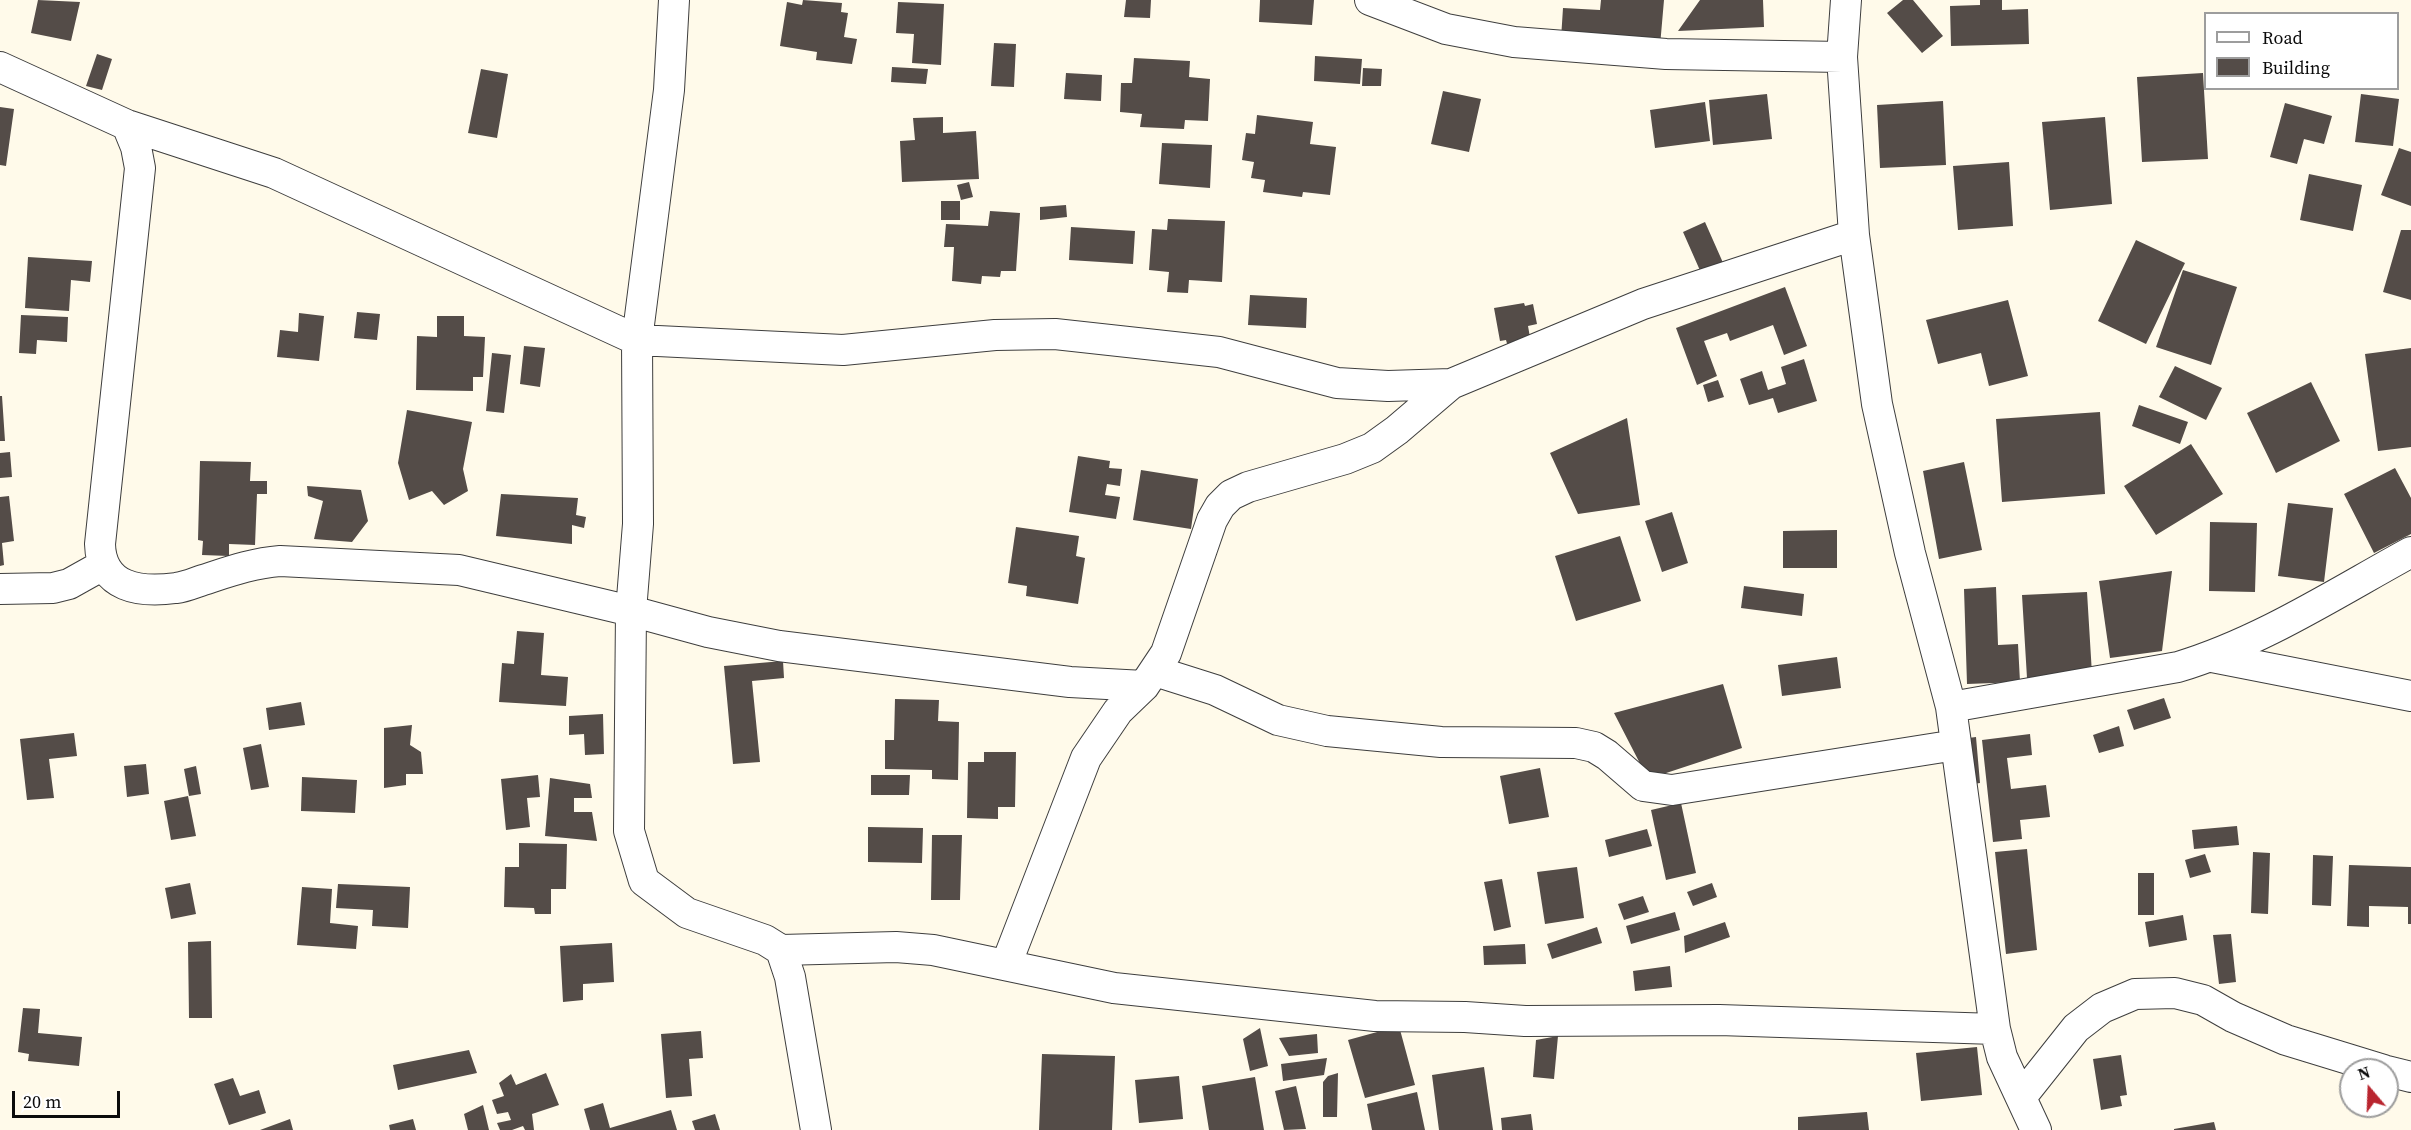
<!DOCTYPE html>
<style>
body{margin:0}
#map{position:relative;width:2411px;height:1130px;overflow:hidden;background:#fffaea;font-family:"Source Serif 4",serif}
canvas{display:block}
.legend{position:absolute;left:2204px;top:12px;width:195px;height:78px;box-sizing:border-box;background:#fff;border:2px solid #9d9d9d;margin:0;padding:8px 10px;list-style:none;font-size:18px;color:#0b0b0b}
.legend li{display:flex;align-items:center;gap:12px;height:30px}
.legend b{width:30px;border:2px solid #9d9d9d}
.north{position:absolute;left:2339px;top:1058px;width:60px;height:60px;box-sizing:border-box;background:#fff;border:2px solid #9d9d9d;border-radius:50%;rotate:341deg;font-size:16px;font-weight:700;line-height:24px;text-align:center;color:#0b0b0b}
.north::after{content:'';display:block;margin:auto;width:21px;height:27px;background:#b9252f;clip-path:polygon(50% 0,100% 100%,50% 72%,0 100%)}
.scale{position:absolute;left:12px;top:1091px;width:108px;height:27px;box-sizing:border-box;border:3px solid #0b0b0b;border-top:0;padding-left:8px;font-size:18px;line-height:21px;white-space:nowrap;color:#0b0b0b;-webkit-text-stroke:4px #fff;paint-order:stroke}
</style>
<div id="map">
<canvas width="2411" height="1130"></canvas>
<ul class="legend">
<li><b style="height:8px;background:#fff"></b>Road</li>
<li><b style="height:16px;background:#544c48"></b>Building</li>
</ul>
<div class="north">N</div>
<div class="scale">20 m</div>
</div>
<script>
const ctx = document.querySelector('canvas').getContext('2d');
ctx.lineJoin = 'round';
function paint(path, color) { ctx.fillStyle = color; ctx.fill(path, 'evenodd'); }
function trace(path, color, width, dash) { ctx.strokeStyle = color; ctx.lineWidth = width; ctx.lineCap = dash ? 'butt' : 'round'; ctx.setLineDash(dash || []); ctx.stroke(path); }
paint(new Path2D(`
 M 38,0 L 80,2 L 71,41 L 31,33 Z
 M 803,0 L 842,3 L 841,12 L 848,13 L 844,37 L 857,39 L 852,64 L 816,60 L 817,52 L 780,46 L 787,2 L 802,5 Z
 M 1126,0 L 1151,0 L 1150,18 L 1124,17 Z
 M 1260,0 L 1314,0 L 1312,25 L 1259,22 Z
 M 1601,0 L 1664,0 L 1660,46 L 1561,39 L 1563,8 L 1600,10 Z
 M 1700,0 L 1763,0 L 1764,27 L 1678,31 Z
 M 1903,0 L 1913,0 L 1943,36 L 1922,53 L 1887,13 Z
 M 1980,0 L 2002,0 L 2002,10 L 2028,9 L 2029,44 L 1951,46 L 1950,6 L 1980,5 Z
 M 898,2 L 944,4 L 941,65 L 912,63 L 914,34 L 896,33 Z
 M 994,43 L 1016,44 L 1014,87 L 991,86 Z
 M 97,54 L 112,59 L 102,90 L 86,86 Z
 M 1315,56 L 1362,59 L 1360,84 L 1314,81 Z
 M 1134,58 L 1190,61 L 1189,77 L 1210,79 L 1208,121 L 1185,120 L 1184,129 L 1140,127 L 1142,114 L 1120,112 L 1121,83 L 1132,83 Z
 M 892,67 L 928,69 L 926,84 L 891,82 Z
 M 1363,68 L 1382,69 L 1381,86 L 1362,86 Z
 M 481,69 L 508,74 L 497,138 L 468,133 Z
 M 1066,73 L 1102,75 L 1101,101 L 1064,99 Z
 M 2203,73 L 2208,159 L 2142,162 L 2137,77 Z
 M 1443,91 L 1481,99 L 1469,152 L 1431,144 Z
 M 1767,94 L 1772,139 L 1713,145 L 1709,100 Z
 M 2361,94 L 2399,99 L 2393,146 L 2355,142 Z
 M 1943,101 L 1946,165 L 1880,168 L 1877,105 Z
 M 1705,102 L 1710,141 L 1655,148 L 1650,110 Z
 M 2285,103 L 2332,116 L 2324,144 L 2304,139 L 2297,164 L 2270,157 Z
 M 0,107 L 14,109 L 6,166 L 0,165 Z
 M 1257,115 L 1313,122 L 1310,144 L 1336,147 L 1330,195 L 1303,192 L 1302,197 L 1263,192 L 1265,180 L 1251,178 L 1254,162 L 1242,160 L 1246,133 L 1255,134 Z
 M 943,117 L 943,133 L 976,131 L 979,179 L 902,182 L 900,141 L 915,140 L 913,118 Z
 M 2105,117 L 2112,204 L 2050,210 L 2042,122 Z
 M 1162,143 L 1212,145 L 1210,188 L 1159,184 Z
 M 2399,148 L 2411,152 L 2411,206 L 2381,195 Z
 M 2009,162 L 2013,226 L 1958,230 L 1953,166 Z
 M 2309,174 L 2362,185 L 2353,231 L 2300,220 Z
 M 969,182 L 973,197 L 961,200 L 957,185 Z
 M 941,201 L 960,201 L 960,220 L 941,220 Z
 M 1066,205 L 1067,217 L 1040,220 L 1040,207 Z
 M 990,211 L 1020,213 L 1016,271 L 1001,271 L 1000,277 L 982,276 L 981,284 L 952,281 L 954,247 L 944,247 L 946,224 L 988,226 Z
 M 1168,219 L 1225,221 L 1222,282 L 1189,280 L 1188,293 L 1167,292 L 1169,272 L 1149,270 L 1152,229 L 1167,230 Z
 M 1705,222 L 1724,265 L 1702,275 L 1683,232 Z
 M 1071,227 L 1135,231 L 1133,264 L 1069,260 Z
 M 2401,230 L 2411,230 L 2411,300 L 2383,292 Z
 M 2136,240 L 2185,263 L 2146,344 L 2098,321 Z
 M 28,257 L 92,261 L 90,282 L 71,280 L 69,311 L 25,308 Z
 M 2183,270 L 2237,287 L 2211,365 L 2156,347 Z
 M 1785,287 L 1807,346 L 1784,355 L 1773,325 L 1730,341 L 1727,333 L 1704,341 L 1717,376 L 1697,385 L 1676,328 Z
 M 1250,295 L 1307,298 L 1306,328 L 1248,325 Z
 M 2008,300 L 2028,376 L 1989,386 L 1981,353 L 1938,364 L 1926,320 Z
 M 1524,303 L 1525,306 L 1533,304 L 1537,324 L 1528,326 L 1531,343 L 1508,347 L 1506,340 L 1500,341 L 1494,308 Z
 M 357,312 L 380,314 L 377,340 L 354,338 Z
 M 299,313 L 324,316 L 319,361 L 277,357 L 280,330 L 298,332 Z
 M 21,315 L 68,317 L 67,342 L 37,340 L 36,354 L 19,353 Z
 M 437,316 L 464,316 L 464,336 L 485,337 L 483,377 L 473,377 L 473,391 L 416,390 L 417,336 L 437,337 Z
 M 524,346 L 545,348 L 540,387 L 520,384 Z
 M 2411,348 L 2411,447 L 2378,451 L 2365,354 Z
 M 492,353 L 511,355 L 504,413 L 486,411 Z
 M 1804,359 L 1817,401 L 1778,413 L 1773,398 L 1749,405 L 1740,379 L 1762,371 L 1768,390 L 1786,384 L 1781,367 Z
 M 2175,366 L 2222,388 L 2206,420 L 2159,397 Z
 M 1718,380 L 1724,397 L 1708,402 L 1703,385 Z
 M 2311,382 L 2340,441 L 2276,473 L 2247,413 Z
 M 0,396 L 2,396 L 5,441 L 0,441 Z
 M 2139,405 L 2188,422 L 2180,444 L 2132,426 Z
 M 407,410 L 472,422 L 463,469 L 468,491 L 444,505 L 432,491 L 409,500 L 398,463 Z
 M 2100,412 L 2105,494 L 2002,502 L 1996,419 Z
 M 1627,418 L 1640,505 L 1578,514 L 1550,453 Z
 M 2191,444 L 2223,494 L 2156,535 L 2124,486 Z
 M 10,452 L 12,477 L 0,478 L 0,453 Z
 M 1078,456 L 1110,461 L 1109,468 L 1122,469 L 1120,486 L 1107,484 L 1105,495 L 1120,497 L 1116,519 L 1069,512 Z
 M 200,461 L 251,462 L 250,481 L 267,481 L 267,494 L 257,494 L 255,545 L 229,544 L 229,556 L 202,555 L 203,541 L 198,540 Z
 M 1964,462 L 1982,550 L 1939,559 L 1923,471 Z
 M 2395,468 L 2411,498 L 2411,534 L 2374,553 L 2344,494 Z
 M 1141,470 L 1198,479 L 1191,529 L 1133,520 Z
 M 307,486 L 361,490 L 368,521 L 352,542 L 314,539 L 323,501 L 308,496 Z
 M 501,494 L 578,498 L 576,515 L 586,517 L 584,528 L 572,525 L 572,544 L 496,536 Z
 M 9,496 L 14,541 L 2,543 L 4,565 L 0,566 L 0,497 Z
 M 2288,503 L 2333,508 L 2324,582 L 2278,576 Z
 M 1672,512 L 1688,563 L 1662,572 L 1645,521 Z
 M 2210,522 L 2257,523 L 2255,592 L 2209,591 Z
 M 1016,527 L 1079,536 L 1076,556 L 1085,558 L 1078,604 L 1026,596 L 1027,586 L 1008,583 Z
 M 1837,530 L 1837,568 L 1783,568 L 1783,531 Z
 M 1620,536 L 1641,601 L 1576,621 L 1555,556 Z
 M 2172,571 L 2162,651 L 2110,658 L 2099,581 Z
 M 1744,586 L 1804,594 L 1802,616 L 1741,608 Z
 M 1996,587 L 1998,645 L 2018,644 L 2020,682 L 1967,684 L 1964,589 Z
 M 2087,592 L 2092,674 L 2027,678 L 2022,595 Z
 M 517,631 L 544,633 L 541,675 L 568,677 L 566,706 L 499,702 L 502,663 L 514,664 Z
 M 1837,657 L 1841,688 L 1782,696 L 1778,665 Z
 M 783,661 L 784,678 L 752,681 L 760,762 L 733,764 L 724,666 Z
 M 1723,684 L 1742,748 L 1648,779 L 1614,713 Z
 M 2164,698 L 2171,718 L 2134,730 L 2127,710 Z
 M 895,699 L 939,700 L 938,721 L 959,722 L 958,780 L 932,779 L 932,770 L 885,769 L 885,740 L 894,740 Z
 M 301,702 L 305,725 L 269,730 L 266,708 Z
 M 603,714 L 604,754 L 585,755 L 584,734 L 569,735 L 569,716 Z
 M 412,725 L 410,745 L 421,752 L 423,774 L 406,774 L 406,785 L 384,788 L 384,728 Z
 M 2119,726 L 2124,746 L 2099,753 L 2093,735 Z
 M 74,733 L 77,756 L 49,759 L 54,798 L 27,800 L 20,739 Z
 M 2030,734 L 2032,755 L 2007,758 L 2011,789 L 2046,785 L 2050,817 L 2020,820 L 2022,839 L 1993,842 L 1982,740 Z
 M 1976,737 L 1980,783 L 1973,784 L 1968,738 Z
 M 261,744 L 269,787 L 251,790 L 243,748 Z
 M 984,752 L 1016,752 L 1015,807 L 998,807 L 998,819 L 967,818 L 968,762 L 984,762 Z
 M 146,764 L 149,794 L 127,797 L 124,766 Z
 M 196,766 L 201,794 L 189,796 L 184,769 Z
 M 1540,768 L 1549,817 L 1509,824 L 1500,776 Z
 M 538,775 L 540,797 L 527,798 L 530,827 L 506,830 L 501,779 Z
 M 871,775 L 910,775 L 909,795 L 871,795 Z
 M 302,777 L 357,780 L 355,813 L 301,811 Z
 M 550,778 L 590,784 L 592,798 L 574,798 L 574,812 L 592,812 L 597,841 L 545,836 Z
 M 188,796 L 196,836 L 171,840 L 164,801 Z
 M 1681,803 L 1696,873 L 1666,880 L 1651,810 Z
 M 2237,826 L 2239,845 L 2194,849 L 2192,830 Z
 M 868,827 L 923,828 L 922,863 L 868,862 Z
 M 1647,829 L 1652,846 L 1609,857 L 1605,840 Z
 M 932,835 L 962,835 L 960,900 L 931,900 Z
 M 519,843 L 567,844 L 566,889 L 551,889 L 551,914 L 535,914 L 534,908 L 504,907 L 505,867 L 519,867 Z
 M 2027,849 L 2037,950 L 2006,954 L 1995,852 Z
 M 2253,852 L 2270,853 L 2268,914 L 2251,913 Z
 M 2205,854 L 2211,872 L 2190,878 L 2185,860 Z
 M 2313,855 L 2333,856 L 2331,906 L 2312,905 Z
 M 2349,865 L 2411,867 L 2411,924 L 2408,924 L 2408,907 L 2369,906 L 2369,927 L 2347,926 Z
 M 1577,867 L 1584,918 L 1545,924 L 1537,872 Z
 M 2138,873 L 2154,873 L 2154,915 L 2138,915 Z
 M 1502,879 L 1511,927 L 1494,931 L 1484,882 Z
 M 190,883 L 196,914 L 171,919 L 165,888 Z
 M 1712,883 L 1717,897 L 1693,906 L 1687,892 Z
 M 338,884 L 410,887 L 408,928 L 372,926 L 373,910 L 336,908 Z
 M 302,887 L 332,889 L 330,923 L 358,926 L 356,949 L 297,945 Z
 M 1643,896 L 1649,912 L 1624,920 L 1618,904 Z
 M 1675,912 L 1680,930 L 1631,944 L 1626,926 Z
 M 2183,915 L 2187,940 L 2149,947 L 2145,922 Z
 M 1725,922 L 1730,937 L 1685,953 L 1684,936 Z
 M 1597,927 L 1602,943 L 1552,959 L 1547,944 Z
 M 2231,934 L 2236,982 L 2219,984 L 2213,935 Z
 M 211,941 L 212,1018 L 189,1018 L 188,942 Z
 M 612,943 L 614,982 L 583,984 L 583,1000 L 563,1002 L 560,946 Z
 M 1525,944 L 1526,964 L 1484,965 L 1483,946 Z
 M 1670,966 L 1672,987 L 1635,991 L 1633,971 Z
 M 23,1008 L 40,1009 L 38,1033 L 82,1037 L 79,1066 L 28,1061 L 29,1054 L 18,1052 Z
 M 1399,1026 L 1415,1085 L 1365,1098 L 1348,1040 Z
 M 1260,1028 L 1268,1066 L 1250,1071 L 1243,1039 Z
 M 701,1031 L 703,1058 L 689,1059 L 692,1096 L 666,1098 L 661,1034 Z
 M 1317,1034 L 1318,1053 L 1289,1056 L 1279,1038 Z
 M 1558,1036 L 1554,1079 L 1533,1077 L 1536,1040 Z
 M 1977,1047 L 1982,1095 L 1921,1101 L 1916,1053 Z
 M 469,1050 L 477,1073 L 398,1090 L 393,1065 Z
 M 1042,1054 L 1115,1056 L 1112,1130 L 1039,1130 Z
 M 2121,1055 L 2127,1095 L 2120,1096 L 2122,1106 L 2101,1110 L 2093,1059 Z
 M 1327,1058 L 1324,1075 L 1283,1081 L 1281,1064 Z
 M 1484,1067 L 1493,1130 L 1439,1130 L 1432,1075 Z
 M 546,1073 L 559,1105 L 532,1114 L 534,1130 L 525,1130 L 523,1126 L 512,1130 L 500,1130 L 497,1123 L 511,1120 L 508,1112 L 497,1114 L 492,1100 L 504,1096 L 499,1083 L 511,1074 L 516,1085 Z
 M 1338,1073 L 1337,1117 L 1323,1117 L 1323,1082 L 1328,1076 Z
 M 1179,1076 L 1183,1119 L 1139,1123 L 1135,1080 Z
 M 1255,1077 L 1264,1130 L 1209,1130 L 1202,1086 Z
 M 233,1078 L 240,1096 L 259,1090 L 266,1113 L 229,1125 L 214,1084 Z
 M 1296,1086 L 1306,1129 L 1284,1130 L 1275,1091 Z
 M 1417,1092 L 1425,1130 L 1372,1130 L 1367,1104 Z
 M 603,1103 L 610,1128 L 671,1110 L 677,1130 L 590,1130 L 584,1109 Z
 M 483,1105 L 489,1130 L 468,1130 L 464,1114 Z
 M 1867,1112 L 1869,1130 L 1798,1130 L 1798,1117 Z
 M 715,1114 L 720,1130 L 695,1130 L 692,1121 Z
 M 1531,1114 L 1533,1130 L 1502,1130 L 1501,1118 Z
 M 290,1119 L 293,1130 L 260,1130 Z
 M 413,1119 L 416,1130 L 390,1130 L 389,1125 Z
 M 2214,1122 L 2216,1130 L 2174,1130 L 2174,1129 Z`), '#544c48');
const minor = new Path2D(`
 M 674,0 L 669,90 L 637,340 L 638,524 L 631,611 L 629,831 L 644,881 L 687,913 L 765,940 L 781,950 L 790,977 L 816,1130
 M 1370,0 L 1446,29 L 1514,42 L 1666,54 L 1842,57
 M 1846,0 L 1842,57 L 1854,235 L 1877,404 L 1910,553 L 1951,707 L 1995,1029 L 2002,1057 L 2036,1130
 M 0,67 L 127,125 L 274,173 L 637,340 L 843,350 L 995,335 L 1055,334 L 1219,352 L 1337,383 L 1388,386 L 1451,384
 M 127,125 L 136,147 L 140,168 L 100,544 C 101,588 140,593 176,588 C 185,587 194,583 203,580 C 228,572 253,563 280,561 L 459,570 L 631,611 L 708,632 L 779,646 L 1070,682 L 1144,686
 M 0,589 L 53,588 L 69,584 L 103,565
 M 2212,657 L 2411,696
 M 1155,671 L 1215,690 L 1278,720 L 1327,731 L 1441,742 L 1576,743 L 1594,747 L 1607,755 L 1643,786 L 1672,790 L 1956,745
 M 1951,707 L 2178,667 C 2261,642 2336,593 2411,552
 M 781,950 L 896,947 L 933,950 L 1114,988 L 1375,1016 L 1465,1017 L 1525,1021 L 1719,1020 L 1995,1029
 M 1006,965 L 1086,758 L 1118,711 L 1144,686 L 1166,653 L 1212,520 L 1220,506 L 1231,495 L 1248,487 L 1345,459 L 1372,448 L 1397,430 L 1451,384 L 1643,304 L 1854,235
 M 2387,1071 L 2411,1077
 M 2022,1096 L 2076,1028 L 2102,1008 L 2135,994 L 2175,993 L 2203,1000 L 2233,1017 L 2286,1040 L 2384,1070`);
trace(minor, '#3e3e3e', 32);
trace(minor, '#fff', 30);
</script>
